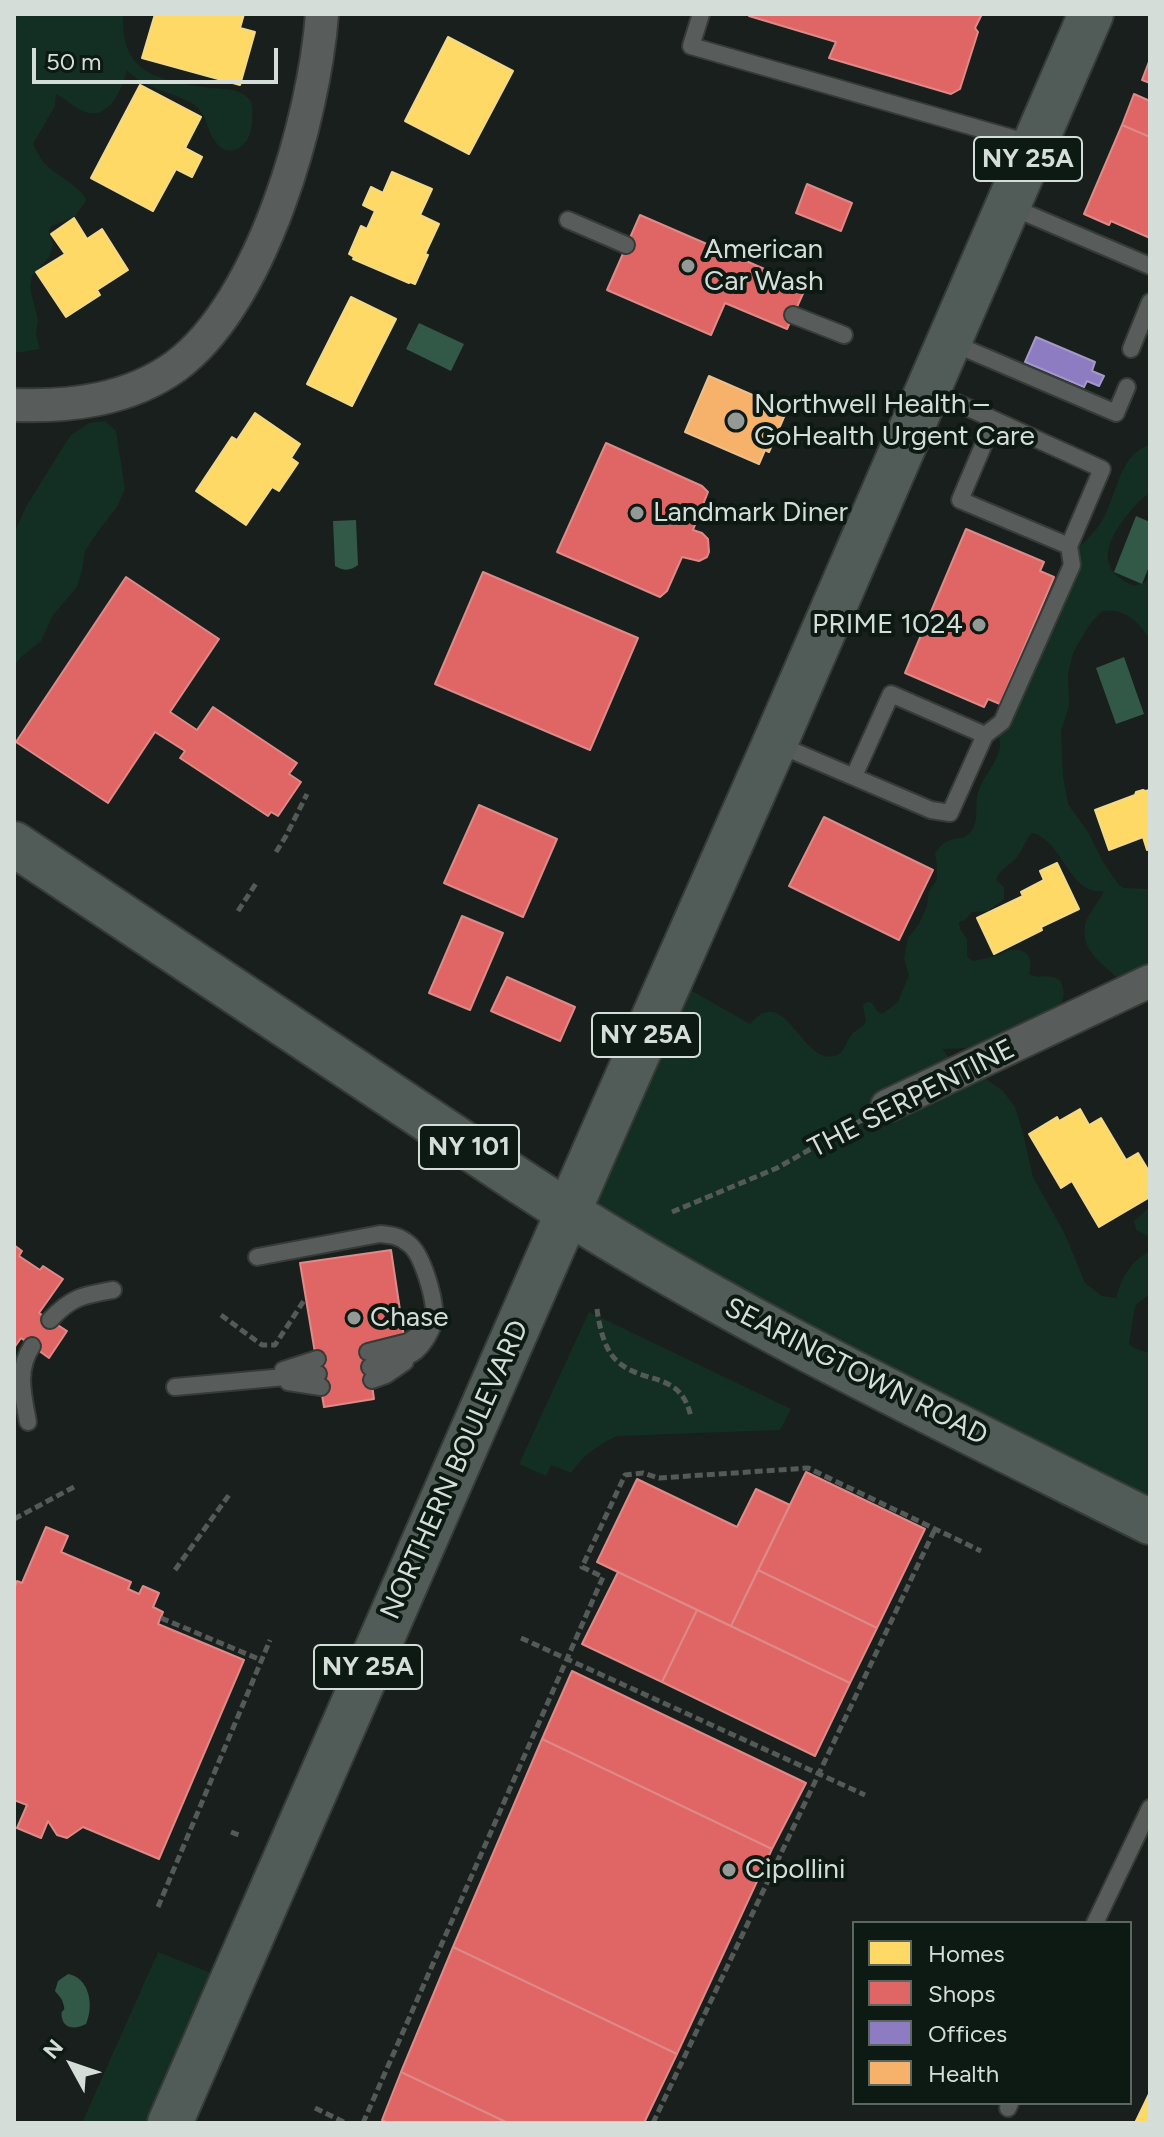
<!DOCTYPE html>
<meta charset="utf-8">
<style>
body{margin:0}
#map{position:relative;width:1164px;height:2137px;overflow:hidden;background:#191f1c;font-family:Figtree,sans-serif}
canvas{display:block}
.frame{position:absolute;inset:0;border:16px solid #d5ddd8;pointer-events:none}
.legend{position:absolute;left:852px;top:1921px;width:280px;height:184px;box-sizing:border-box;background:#0d1913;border:2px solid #5d6762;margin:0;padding:10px 14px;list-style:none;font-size:24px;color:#d5ddd8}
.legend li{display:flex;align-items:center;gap:16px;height:40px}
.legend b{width:40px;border:2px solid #5d6762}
.north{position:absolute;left:32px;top:2025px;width:80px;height:80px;-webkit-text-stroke:6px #0d1913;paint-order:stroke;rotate:310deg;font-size:22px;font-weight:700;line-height:32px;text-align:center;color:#d5ddd8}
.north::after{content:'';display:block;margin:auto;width:28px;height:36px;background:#d5ddd8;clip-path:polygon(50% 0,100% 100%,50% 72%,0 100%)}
.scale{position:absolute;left:32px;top:48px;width:246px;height:36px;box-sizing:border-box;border:4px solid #d5ddd8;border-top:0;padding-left:10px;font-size:24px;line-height:28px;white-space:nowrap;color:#d5ddd8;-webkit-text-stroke:6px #0d1913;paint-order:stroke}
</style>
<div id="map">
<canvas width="1164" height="2137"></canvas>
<div class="frame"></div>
<ul class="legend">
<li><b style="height:22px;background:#ffd966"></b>Homes</li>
<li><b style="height:22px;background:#e06666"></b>Shops</li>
<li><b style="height:22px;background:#8e7cc3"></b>Offices</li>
<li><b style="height:22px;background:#f6b26b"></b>Health</li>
</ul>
<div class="north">N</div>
<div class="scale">50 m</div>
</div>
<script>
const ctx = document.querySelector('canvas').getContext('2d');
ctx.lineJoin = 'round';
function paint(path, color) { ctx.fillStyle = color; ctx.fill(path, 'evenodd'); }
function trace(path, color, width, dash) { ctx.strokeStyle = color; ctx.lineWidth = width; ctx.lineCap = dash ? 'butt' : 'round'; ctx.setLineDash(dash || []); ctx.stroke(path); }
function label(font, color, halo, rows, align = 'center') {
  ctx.font = font + ' Figtree,sans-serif'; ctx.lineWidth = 8; ctx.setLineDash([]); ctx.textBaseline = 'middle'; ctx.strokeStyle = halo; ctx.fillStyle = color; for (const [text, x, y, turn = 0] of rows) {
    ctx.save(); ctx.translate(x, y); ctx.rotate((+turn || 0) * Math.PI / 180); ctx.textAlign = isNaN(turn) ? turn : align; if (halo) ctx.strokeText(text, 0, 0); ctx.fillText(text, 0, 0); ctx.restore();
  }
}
paint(new Path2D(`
 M 14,14 L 123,14 C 120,75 160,81 211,88 C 227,89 240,88 251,101 C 254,117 254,143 235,150 C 230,151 228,151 223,149 C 205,137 211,116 193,104 C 172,91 145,90 127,70 C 123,84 120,93 111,104 C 91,126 74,104 56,94 L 55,106 L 33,144 C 37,152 41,160 47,166 C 60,178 77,184 86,199 C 85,206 78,209 76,216 L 52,226 L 49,229 L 49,234 L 53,243 L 52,250 L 49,257 L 32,276 L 30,288 L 38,320 L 36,334 L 40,349 L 14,353 Z
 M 105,421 L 116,431 L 125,489 L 117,507 L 99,530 L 85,551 L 82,570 L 77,587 L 53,615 L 41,641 L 20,658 L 14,666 L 14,533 L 27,505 L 70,436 L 89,423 Z
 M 1150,444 L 1150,493 C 1139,500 1132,509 1123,520 C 1103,548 1099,571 1134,586 L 1146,582 L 1150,576 L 1150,641 C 1141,622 1124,608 1102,611 L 1088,627 L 1073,653 L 1068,674 L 1069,706 L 1061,731 L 1063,777 L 1068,804 L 1088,832 L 1103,862 L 1119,885 L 1124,888 L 1147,889 L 1150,887 L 1150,1003 C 1129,997 1130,991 1116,977 C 1100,961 1081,951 1085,925 C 1087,915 1099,902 1104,891 C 1068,895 1064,841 1032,833 C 1025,840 1023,849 1018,856 C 1011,866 999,868 996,880 L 1004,887 L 1004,899 L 988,911 L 972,912 L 965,920 L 959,922 L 960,929 L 967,939 L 967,957 L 973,961 C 981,959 990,958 998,955 C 1002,954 1006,951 1010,950 C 1028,947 1034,960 1029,974 C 1040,980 1048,972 1061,981 L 1064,993 L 1060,1011 L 1000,1038 L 967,1048 L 942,1049 L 953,1063 L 983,1077 L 1003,1091 L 1015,1107 L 1023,1133 L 1033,1177 L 1065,1234 L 1085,1283 L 1102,1296 L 1116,1298 C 1122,1277 1130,1262 1150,1251 L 1150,1293 L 1135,1306 L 1129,1344 L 1136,1349 L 1150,1353 L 1150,1522 L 567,1213 L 671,979 L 750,1024 C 786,980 803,1070 837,1055 C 846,1051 846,1040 852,1034 C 857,1029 862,1028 866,1022 L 863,1005 L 867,1002 L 872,1003 L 877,1011 L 882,1014 L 898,1002 L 909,975 L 904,959 L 908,938 L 919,924 L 927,906 L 929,891 L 937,880 L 937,865 L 935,854 C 948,832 961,843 970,833 C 979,822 975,809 977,797 C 980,779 997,765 1000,747 C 1001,737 994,727 996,717 C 998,708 1005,698 1009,690 C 1020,665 1028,640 1044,618 C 1050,619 1057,622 1060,615 C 1065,605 1053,590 1057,579 C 1063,555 1090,542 1102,521 C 1114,501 1119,463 1139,450 C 1142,448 1146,446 1150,444 Z
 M 1150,1207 L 1150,1237 L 1136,1230 L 1134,1221 Z
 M 589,1312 L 791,1409 L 780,1430 L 617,1436 C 596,1446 584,1455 571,1473 L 551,1465 L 546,1476 L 519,1464 Z
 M 158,1952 L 231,1981 L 170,2123 L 82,2123 Z`), '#132f23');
paint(new Path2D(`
 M 419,323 L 464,344 L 451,371 L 406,349 Z
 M 1136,516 L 1150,522 L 1150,564 L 1142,584 L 1114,572 Z
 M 356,520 L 358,565 C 350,571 344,571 335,566 L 333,521 Z
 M 1124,657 L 1144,714 L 1116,724 L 1096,668 Z
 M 68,1974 C 90,1978 94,2006 86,2024 C 78,2028 65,2031 62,2018 C 60,2006 67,2015 63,2003 C 62,1998 58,1995 55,1991 L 58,1981 Z`), '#325847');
const homes = new Path2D(`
 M 155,14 L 244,14 L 240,28 L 255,32 L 240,85 L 142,58 Z
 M 448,37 L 513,71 L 469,154 L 405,121 Z
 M 140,85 L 201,117 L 185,148 L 202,157 L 192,177 L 176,169 L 153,211 L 91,178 Z
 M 392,172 L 432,189 L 420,215 L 439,224 L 425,254 L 428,255 L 415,284 L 410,282 L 409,283 L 353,259 L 354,257 L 349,254 L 361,226 L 367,229 L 375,211 L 363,205 L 371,187 L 383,193 Z
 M 74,218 L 87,239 L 102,229 L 128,270 L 97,290 L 100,295 L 66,317 L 36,272 L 65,254 L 51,234 Z
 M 351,297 L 396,319 L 352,406 L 307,384 Z
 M 255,413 L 300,444 L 291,458 L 298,463 L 279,491 L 272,487 L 246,525 L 196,491 L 232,437 L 237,440 Z
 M 1143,790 L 1145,791 L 1150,790 L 1150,849 L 1147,850 L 1143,837 L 1109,850 L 1095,810 L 1135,795 L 1136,792 Z
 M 1057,863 L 1079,909 L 1041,927 L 1042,930 L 994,954 L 977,918 L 1023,896 L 1021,892 L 1044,880 L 1040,871 Z
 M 1080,1109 L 1089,1125 L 1101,1118 L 1126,1160 L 1138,1153 L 1150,1173 L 1150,1197 L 1099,1227 L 1072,1181 L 1061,1188 L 1029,1134 L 1057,1117 L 1059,1121 Z
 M 1150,2092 L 1150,2123 L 1135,2123 Z`);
paint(homes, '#ffd966');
trace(homes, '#f2da88', 2);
const shops = new Path2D(`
 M 749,14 L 982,14 L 975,28 L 978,32 L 960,89 L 951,94 L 829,58 L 836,42 L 749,16 Z
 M 1150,59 L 1150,83 L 1142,80 Z
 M 1134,94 L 1150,101 L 1150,137 L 1122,125 Z
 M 1122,125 L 1150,137 L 1150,238 L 1111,221 L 1109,225 L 1084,214 Z
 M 807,184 L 852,203 L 841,231 L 796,213 Z
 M 640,215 L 806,287 L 787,329 L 725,303 L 711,335 L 607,290 Z
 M 606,443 L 702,486 L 708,492 L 693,530 L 702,533 L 708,539 L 709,552 L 707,557 L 699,561 L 682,557 L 667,591 L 660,597 L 557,552 Z
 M 966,529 L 1044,562 L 1040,571 L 1054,577 L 1000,704 L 988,699 L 984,707 L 905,673 Z
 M 483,572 L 638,638 L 590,750 L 435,684 Z
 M 126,577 L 219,639 L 170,712 L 197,730 L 213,707 L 297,763 L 289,774 L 301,782 L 278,816 L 271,812 L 268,816 L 180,758 L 185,751 L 155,732 L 108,803 L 16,742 Z
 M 479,805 L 557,839 L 523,917 L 444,883 Z
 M 824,817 L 933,870 L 899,940 L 789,886 Z
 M 462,916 L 503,933 L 470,1010 L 429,993 Z
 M 507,977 L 575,1007 L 560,1041 L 491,1011 Z
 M 14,1245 L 22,1251 L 19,1256 L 40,1270 L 43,1266 L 63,1279 L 39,1313 L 67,1331 L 49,1358 L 21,1338 L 14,1348 Z
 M 391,1250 L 404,1337 L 366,1343 L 374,1399 L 324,1407 L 300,1263 Z
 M 806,1472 L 925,1529 L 877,1628 L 758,1570 Z
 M 637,1479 L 737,1527 L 756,1489 L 790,1505 L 731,1626 L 597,1562 Z
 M 46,1527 L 68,1536 L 61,1552 L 131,1582 L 128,1589 L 139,1594 L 143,1586 L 159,1593 L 153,1607 L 163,1612 L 158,1624 L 244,1660 L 159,1859 L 83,1827 L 67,1838 L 57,1835 L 48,1821 L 41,1838 L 17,1828 L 27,1805 L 14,1800 L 14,1589 L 17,1581 L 22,1583 Z
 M 758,1570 L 877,1628 L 850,1683 L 731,1626 Z
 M 618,1572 L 697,1610 L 662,1682 L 582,1644 Z
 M 697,1610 L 850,1683 L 815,1756 L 662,1682 Z
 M 572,1671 L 806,1783 L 772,1849 L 542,1739 Z
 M 542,1739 L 772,1849 L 677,2054 L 453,1947 Z
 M 453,1947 L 677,2054 L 644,2123 L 508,2123 L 401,2072 Z
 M 401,2072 L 508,2123 L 388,2123 L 382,2120 Z`);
paint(shops, '#e06666');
trace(shops, '#dd8a88', 2);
const offices = new Path2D(`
 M 1036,337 L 1095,362 L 1092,371 L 1104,376 L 1099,386 L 1087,381 L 1084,387 L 1025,362 Z`);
paint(offices, '#8e7cc3');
trace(offices, '#a399c9', 2);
const health = new Path2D(`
 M 709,376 L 787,410 L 769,452 L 765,450 L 759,464 L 685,432 Z`);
paint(health, '#f6b26b');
trace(health, '#ecbf8c', 2);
const lane = new Path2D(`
 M 701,14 L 691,46 L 1033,144
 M 1009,206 L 1150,266
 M 568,220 L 626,245
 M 793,315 L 844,335
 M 950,342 L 1116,413 L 1127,387
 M 1131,349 L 1150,302
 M 929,390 L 1102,469 L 1069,546 L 960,500 L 994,420
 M 777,744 L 931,810 L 950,813 L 985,735 L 1002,722 L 1072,565 L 1069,546
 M 854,776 L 891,694 L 985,735
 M 257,1257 L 380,1234 C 391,1235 400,1236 409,1244 C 423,1255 436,1301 434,1319 C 433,1329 424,1344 416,1351 C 403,1361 385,1363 370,1367
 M 50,1320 C 71,1297 84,1295 113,1290
 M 368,1352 L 408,1342 L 425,1330
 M 283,1370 L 317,1359
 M 372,1380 L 386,1375 L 405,1362
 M 288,1382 L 321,1387
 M 175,1387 L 318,1374
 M 28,1422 C 23,1395 16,1370 32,1346
 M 1095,1923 L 1150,1808
 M 1008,2108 L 1010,2103`);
const street = new Path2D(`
 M 14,405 C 71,407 129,400 176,366 C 263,301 314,119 322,14
 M 887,1106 L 1150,981`);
const primary = new Path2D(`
 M 14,844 L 518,1180 C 718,1312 936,1415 1150,1522
 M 170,2123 L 600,1139 L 775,743 L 1091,14`);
trace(lane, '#373b38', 20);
trace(street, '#373b38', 36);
trace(primary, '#373b38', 48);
trace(new Path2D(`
 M 276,852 L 286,836 L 307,794
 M 238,911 L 257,882
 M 672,1212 L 777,1168 L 862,1120
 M 597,1309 C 599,1325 604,1350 618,1362 C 645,1385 681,1371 691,1417
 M 221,1315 L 262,1345 L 275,1345 L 305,1299
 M 14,1519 L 74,1487
 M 175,1570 L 229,1495
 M 161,1618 L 261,1660
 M 521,1638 L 865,1795
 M 231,1832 L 239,1835
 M 158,1907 L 270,1640
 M 315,2108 L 346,2123
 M 363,2123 L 603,1577 L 582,1567 L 625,1475 L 643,1473 L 659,1478 L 808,1468 L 981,1551
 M 653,2123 L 935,1529`), '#545a57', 5, [8, 4]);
trace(lane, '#585c5a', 16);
trace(street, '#585c5a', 32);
trace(primary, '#515b58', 44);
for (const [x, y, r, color] of [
 [688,266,8,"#939a96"],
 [736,421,10,"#939a96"],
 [637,513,8,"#939a96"],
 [979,625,8,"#939a96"],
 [354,1318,8,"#939a96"],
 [729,1870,8,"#939a96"]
]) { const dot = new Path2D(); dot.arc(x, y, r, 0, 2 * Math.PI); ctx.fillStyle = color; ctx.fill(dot); trace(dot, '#0d1913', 3); }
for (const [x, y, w] of [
 [1028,159,108],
 [646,1035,108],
 [469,1147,100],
 [368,1667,108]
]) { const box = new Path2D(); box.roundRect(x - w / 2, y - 22, w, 44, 6); ctx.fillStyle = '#0d1913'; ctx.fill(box); trace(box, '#d5ddd8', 2); }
label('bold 26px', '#d5ddd8', null, [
 ["NY 25A",1028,159],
 ["NY 25A",646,1035],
 ["NY 101",469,1147],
 ["NY 25A",368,1667]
]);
label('28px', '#d5ddd8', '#0d1913', [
 ["American",704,250],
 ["Car Wash",704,282],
 ["Northwell Health –",754,405],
 ["GoHealth Urgent Care",754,437],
 ["Landmark Diner",653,513],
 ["PRIME 1024",963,625,"right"],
 ["Chase",370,1318],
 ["Cipollini",745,1870]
], 'left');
label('28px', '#d5ddd8', '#0d1913', [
 ["THE SERPENTINE",912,1099,-27],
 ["SEARINGTOWN ROAD",856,1372,27],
 ["NORTHERN BOULEVARD",455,1470,-66]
]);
</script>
